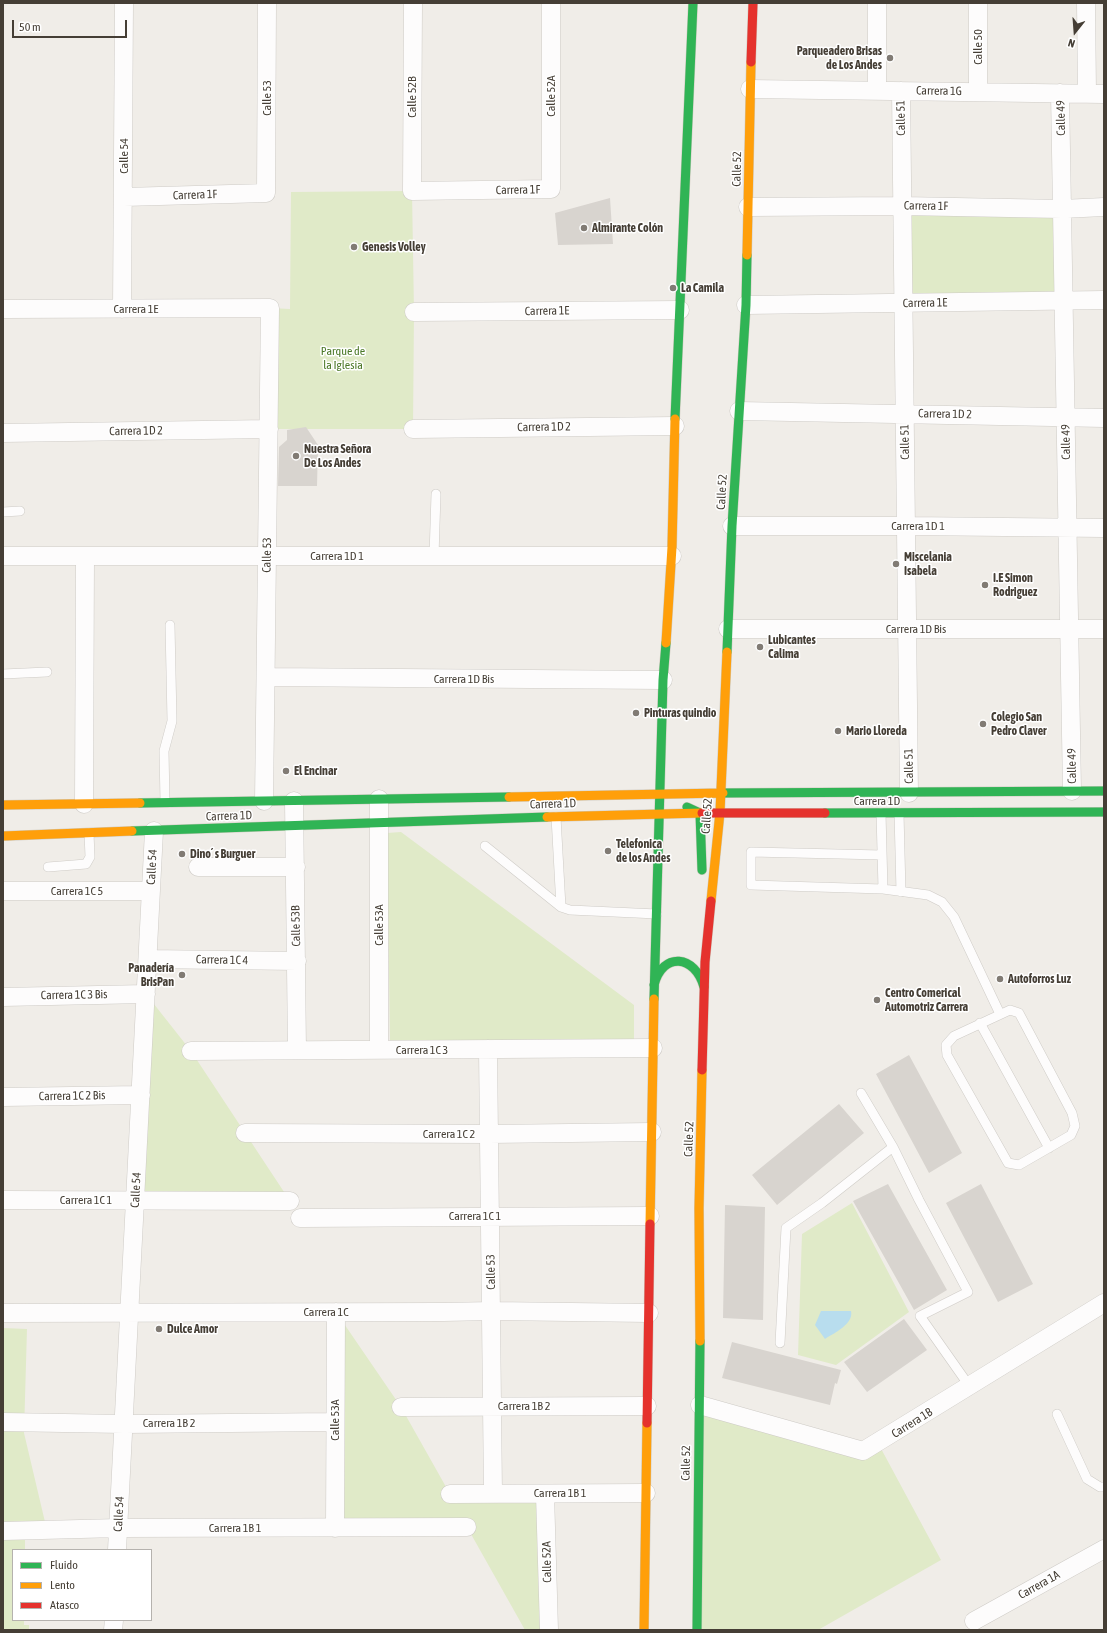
<!DOCTYPE html>
<meta charset="utf-8">
<style>
body{margin:0}
#map{position:relative;width:1107px;height:1633px;overflow:hidden;background:#f0ede8;font-family:"Asap Condensed",sans-serif}
canvas{display:block}
.frame{position:absolute;inset:0;border:4px solid #453e35;pointer-events:none}
.legend{position:absolute;left:12px;top:1549px;width:140px;height:72px;box-sizing:border-box;background:#fff;border:1px solid #b5b2ae;margin:0;padding:5px 7px;list-style:none;font-size:12px;color:#453e35}
.legend li{display:flex;align-items:center;gap:8px;height:20px}
.legend b{width:20px;border:1px solid #b5b2ae}
.north{position:absolute;left:1055px;top:12px;width:40px;height:40px;-webkit-text-stroke:3px #fff;paint-order:stroke;rotate:197deg;font-size:11px;font-weight:700;line-height:16px;text-align:center;color:#453e35}
.north::after{content:'';display:block;margin:auto;width:14px;height:18px;background:#453e35;clip-path:polygon(50% 0,100% 100%,50% 72%,0 100%)}
.scale{position:absolute;left:12px;top:20px;width:115px;height:18px;box-sizing:border-box;border:2px solid #453e35;border-top:0;padding-left:5px;font-size:12px;line-height:14px;white-space:nowrap;color:#453e35;-webkit-text-stroke:3px #fff;paint-order:stroke}
</style>
<div id="map">
<canvas width="1107" height="1633"></canvas>
<div class="frame"></div>
<ul class="legend">
<li><b style="height:5px;background:#30b455"></b>Fluido</li>
<li><b style="height:5px;background:#ff9f0a"></b>Lento</li>
<li><b style="height:5px;background:#e5322d"></b>Atasco</li>
</ul>
<div class="north">N</div>
<div class="scale">50 m</div>
</div>
<script>
const ctx = document.querySelector('canvas').getContext('2d');
ctx.lineJoin = 'round';
function paint(path, color) { ctx.fillStyle = color; ctx.fill(path, 'evenodd'); }
function trace(path, color, width, dash) { ctx.strokeStyle = color; ctx.lineWidth = width; ctx.lineCap = dash ? 'butt' : 'round'; ctx.setLineDash(dash || []); ctx.stroke(path); }
function label(font, color, halo, rows, align = 'center') {
  ctx.font = font + ' "Asap Condensed",sans-serif'; ctx.lineWidth = 3; ctx.setLineDash([]); ctx.textBaseline = 'middle'; ctx.strokeStyle = halo; ctx.fillStyle = color; for (const [text, x, y, turn = 0] of rows) {
    ctx.save(); ctx.translate(x, y); ctx.rotate((+turn || 0) * Math.PI / 180); ctx.textAlign = isNaN(turn) ? turn : align; if (halo) ctx.strokeText(text, 0, 0); ctx.fillText(text, 0, 0); ctx.restore();
  }
}
paint(new Path2D(`
 M 412,191 L 414,312 L 413,429 L 269,429 L 270,308 L 290,309 L 291,192 Z
 M 902,206 L 1062,209 L 1064,300 L 905,303 Z
 M 401,832 L 634,1005 L 634,1041 L 390,1042 L 387,833 Z
 M 146,994 L 191,1051 L 290,1201 L 136,1200 Z
 M 852,1203 L 909,1312 L 836,1365 L 798,1355 L 802,1234 Z
 M 336,1312 L 401,1407 L 450,1494 L 545,1494 L 549,1630 L 525,1630 L 467,1527 L 335,1528 Z
 M 3,1328 L 27,1329 L 24,1433 L 45,1522 L 25,1538 L 25,1550 L 13,1550 L 13,1620 L 24,1620 L 24,1625 L 29,1625 L 29,1630 L 3,1630 Z
 M 700,1405 L 863,1451 L 878,1443 L 941,1560 L 818,1630 L 697,1630 Z`), '#e0eac8');
paint(new Path2D(`
 M 821,1311 L 851,1311 C 854,1324 834,1333 825,1339 L 815,1325 Z`), '#b8ddee');
paint(new Path2D(`
 M 610,198 L 613,244 L 558,245 L 555,213 Z
 M 306,427 L 318,445 L 317,486 L 278,486 L 279,447 L 287,440 L 287,430 Z
 M 909,1055 L 962,1153 L 929,1173 L 876,1074 Z
 M 839,1104 L 864,1133 L 777,1205 L 752,1175 Z
 M 888,1184 L 947,1290 L 914,1310 L 853,1201 Z
 M 981,1184 L 1033,1284 L 998,1302 L 946,1203 Z
 M 725,1205 L 765,1207 L 763,1320 L 723,1318 Z
 M 904,1319 L 927,1350 L 867,1392 L 844,1362 Z
 M 732,1342 L 841,1370 L 837,1384 L 835,1383 L 830,1405 L 722,1378 Z`), '#d8d4cf');
const lane = new Path2D(`
 M 3,512 L 20,511
 M 434,556 L 436,494
 M 3,674 L 47,672
 M 165,802 L 164,751 L 172,721 L 170,625
 M 881,813 L 883,889
 M 899,813 L 901,892
 M 556,817 L 561,907
 M 485,846 L 561,907 L 570,910 L 657,914
 M 882,855 L 751,852 L 751,885 L 883,889 L 928,895 L 942,902 L 954,917 L 1000,1014
 M 48,867 L 86,864 L 90,857 L 89,833
 M 1010,1010 L 1019,1013 L 1072,1113 L 1075,1126 L 1071,1135 L 1019,1165 L 1008,1163 L 947,1055 L 946,1045 L 954,1036 Z
 M 980,1023 L 1049,1148
 M 861,1093 L 893,1147 L 919,1200 L 968,1292 L 920,1316 L 970,1387
 M 780,1343 L 786,1228 L 822,1203 L 893,1147
 M 1057,1414 L 1087,1479 L 1100,1487 L 1104,1487`);
const street = new Path2D(`
 M 413,3 L 412,191 L 551,189 L 551,3
 M 1086,3 L 1087,93
 M 750,89 L 1104,94
 M 877,90 L 877,3
 M 901,91 L 909,793
 M 978,92 L 978,3
 M 1060,93 L 1072,791
 M 124,197 L 266,193 L 267,3
 M 748,207 L 902,206 L 1062,209 L 1104,207
 M 746,305 L 1104,300
 M 3,309 L 270,308 L 264,801
 M 122,309 L 124,3
 M 414,312 L 680,310
 M 739,411 L 1104,418
 M 413,429 L 675,426
 M 3,433 L 269,429
 M 732,526 L 906,526 L 1104,528
 M 3,556 L 672,556
 M 728,629 L 1104,629
 M 266,677 L 663,680
 M 294,801 L 297,1050
 M 84,804 L 85,556
 M 198,867 L 296,867
 M 3,891 L 151,891
 M 148,959 L 297,961
 M 3,997 L 146,994
 M 488,1049 L 493,1494
 M 379,1050 L 379,799
 M 191,1051 L 653,1048
 M 3,1097 L 141,1095
 M 245,1133 L 489,1134 L 652,1132
 M 3,1200 L 290,1201
 M 300,1218 L 650,1216
 M 3,1313 L 443,1312 L 492,1311 L 649,1313
 M 700,1405 L 863,1451 L 1104,1303
 M 401,1407 L 647,1406
 M 3,1422 L 124,1424 L 335,1422
 M 450,1494 L 646,1493
 M 545,1494 L 549,1630
 M 335,1528 L 336,1312
 M 3,1531 L 119,1528 L 467,1527
 M 117,1550 L 154,831
 M 974,1621 L 1104,1549
 M 113,1630 L 114,1620`);
const fast = new Path2D(`
 M 675,419 L 693,3
 M 727,652 L 732,526 L 746,305 L 747,255
 M 723,793 L 1104,791
 M 140,803 L 509,797
 M 687,807 L 700,813 L 702,870
 M 825,813 L 1104,812
 M 132,831 L 547,817
 M 654,985 C 663,951 695,955 704,987
 M 654,999 L 663,680 L 666,643
 M 697,1630 L 700,1341`);
const slow = new Path2D(`
 M 747,255 L 751,62
 M 666,643 L 672,547 L 675,419
 M 509,797 L 723,793
 M 3,805 L 140,803
 M 547,817 L 702,813
 M 3,836 L 132,831
 M 711,901 L 720,812 L 727,652
 M 650,1224 L 654,999
 M 700,1341 L 699,1208 L 702,1070
 M 644,1630 L 647,1423`);
const jam = new Path2D(`
 M 751,62 L 753,3
 M 702,813 L 825,813
 M 702,1070 L 705,962 L 711,901
 M 647,1423 L 650,1224`);
trace(lane, '#cecbc6', 10);
trace(street, '#cecbc6', 19);
trace(fast, '#cfcabf', 10);
trace(slow, '#cfcabf', 10);
trace(jam, '#cfcabf', 10);
trace(lane, '#fdfcfc', 9);
trace(street, '#fdfcfc', 18);
trace(fast, '#30b455', 9);
trace(slow, '#ff9f0a', 9);
trace(jam, '#e5322d', 9);
for (const [x, y, r, color] of [
 [890,58,4,"#817b74"],
 [584,228,4,"#817b74"],
 [354,247,4,"#817b74"],
 [673,288,4,"#817b74"],
 [296,456,4,"#817b74"],
 [896,564,4,"#817b74"],
 [985,585,4,"#817b74"],
 [760,647,4,"#817b74"],
 [636,713,4,"#817b74"],
 [983,724,4,"#817b74"],
 [838,731,4,"#817b74"],
 [286,771,4,"#817b74"],
 [608,851,4,"#817b74"],
 [182,854,4,"#817b74"],
 [182,975,4,"#817b74"],
 [1000,979,4,"#817b74"],
 [877,1000,4,"#817b74"],
 [159,1329,4,"#817b74"]
]) { const dot = new Path2D(); dot.arc(x, y, r, 0, 2 * Math.PI); ctx.fillStyle = color; ctx.fill(dot); trace(dot, '#fff', 1.5); }
label('12px', '#453e35', '#fff', [
 ["Calle 50",978,47,-90],
 ["Carrera 1G",939,91,1],
 ["Calle 52A",551,96,-90],
 ["Calle 52B",412,97,-90],
 ["Calle 53",267,98,-90],
 ["Calle 51",901,118,-91],
 ["Calle 49",1061,118,-91],
 ["Calle 54",124,156,-90],
 ["Calle 52",737,169,-89],
 ["Carrera 1F",518,190,-1],
 ["Carrera 1F",195,195,-2],
 ["Carrera 1F",926,206,1],
 ["Carrera 1E",925,303,-1],
 ["Carrera 1E",136,309],
 ["Carrera 1E",547,311,-1],
 ["Carrera 1D 2",945,414,1],
 ["Carrera 1D 2",544,427,-1],
 ["Carrera 1D 2",136,431,-1],
 ["Calle 51",905,442,-91],
 ["Calle 49",1066,442,-91],
 ["Calle 52",722,492,-87],
 ["Carrera 1D 1",918,526],
 ["Calle 53",267,555,-89],
 ["Carrera 1D 1",337,556],
 ["Carrera 1D Bis",916,629],
 ["Carrera 1D Bis",464,679],
 ["Calle 51",909,766,-91],
 ["Calle 49",1072,766,-91],
 ["Carrera 1D",877,801],
 ["Carrera 1D",553,804,-2],
 ["Carrera 1D",229,816,-2],
 ["Calle 52",707,816,-86],
 ["Calle 54",152,867,-87],
 ["Carrera 1C 5",77,891],
 ["Calle 53A",379,925,-90],
 ["Calle 53B",296,926,-91],
 ["Carrera 1C 4",222,960,1],
 ["Carrera 1C 3 Bis",74,995,-1],
 ["Carrera 1C 3",422,1050],
 ["Carrera 1C 2 Bis",72,1096,-1],
 ["Carrera 1C 2",449,1134],
 ["Calle 52",689,1139,-88],
 ["Calle 54",136,1190,-87],
 ["Carrera 1C 1",86,1200],
 ["Carrera 1C 1",475,1216],
 ["Calle 53",491,1272,-91],
 ["Carrera 1C",326,1312],
 ["Carrera 1B 2",524,1406],
 ["Calle 53A",335,1420,-90],
 ["Carrera 1B 2",169,1423],
 ["Carrera 1B",912,1423,-32],
 ["Calle 52",686,1463,-89],
 ["Carrera 1B 1",560,1493],
 ["Calle 54",119,1514,-87],
 ["Carrera 1B 1",235,1528],
 ["Calle 52A",547,1562,-91],
 ["Carrera 1A",1039,1585,-29]
]);
label('bold 12px', '#453e35', '#fff', [
 ["Parqueadero Brisas",882,51,"right"],
 ["de Los Andes",882,65,"right"],
 ["Almirante Colón",592,228],
 ["Genesis Volley",362,247],
 ["La Camila",681,288],
 ["Nuestra Señora",304,449],
 ["De Los Andes",304,463],
 ["Miscelania",904,557],
 ["Isabela",904,571],
 ["I.E Simon",993,578],
 ["Rodriguez",993,592],
 ["Lubicantes",768,640],
 ["Calima",768,654],
 ["Pinturas quindio",644,713],
 ["Colegio San",991,717],
 ["Pedro Claver",991,731],
 ["Mario Lloreda",846,731],
 ["El Encinar",294,771],
 ["Telefonica",616,844],
 ["de los Andes",616,858],
 ["Dino´ s Burguer",190,854],
 ["Panadería",174,968,"right"],
 ["BrisPan",174,982,"right"],
 ["Autoforros Luz",1008,979],
 ["Centro Comerical",885,993],
 ["Automotriz Carrera",885,1007],
 ["Dulce Amor",167,1329]
], 'left');
label('12px', '#4b7827', '#fff', [
 ["Parque de",343,351],
 ["la Iglesia",343,365]
]);
</script>
